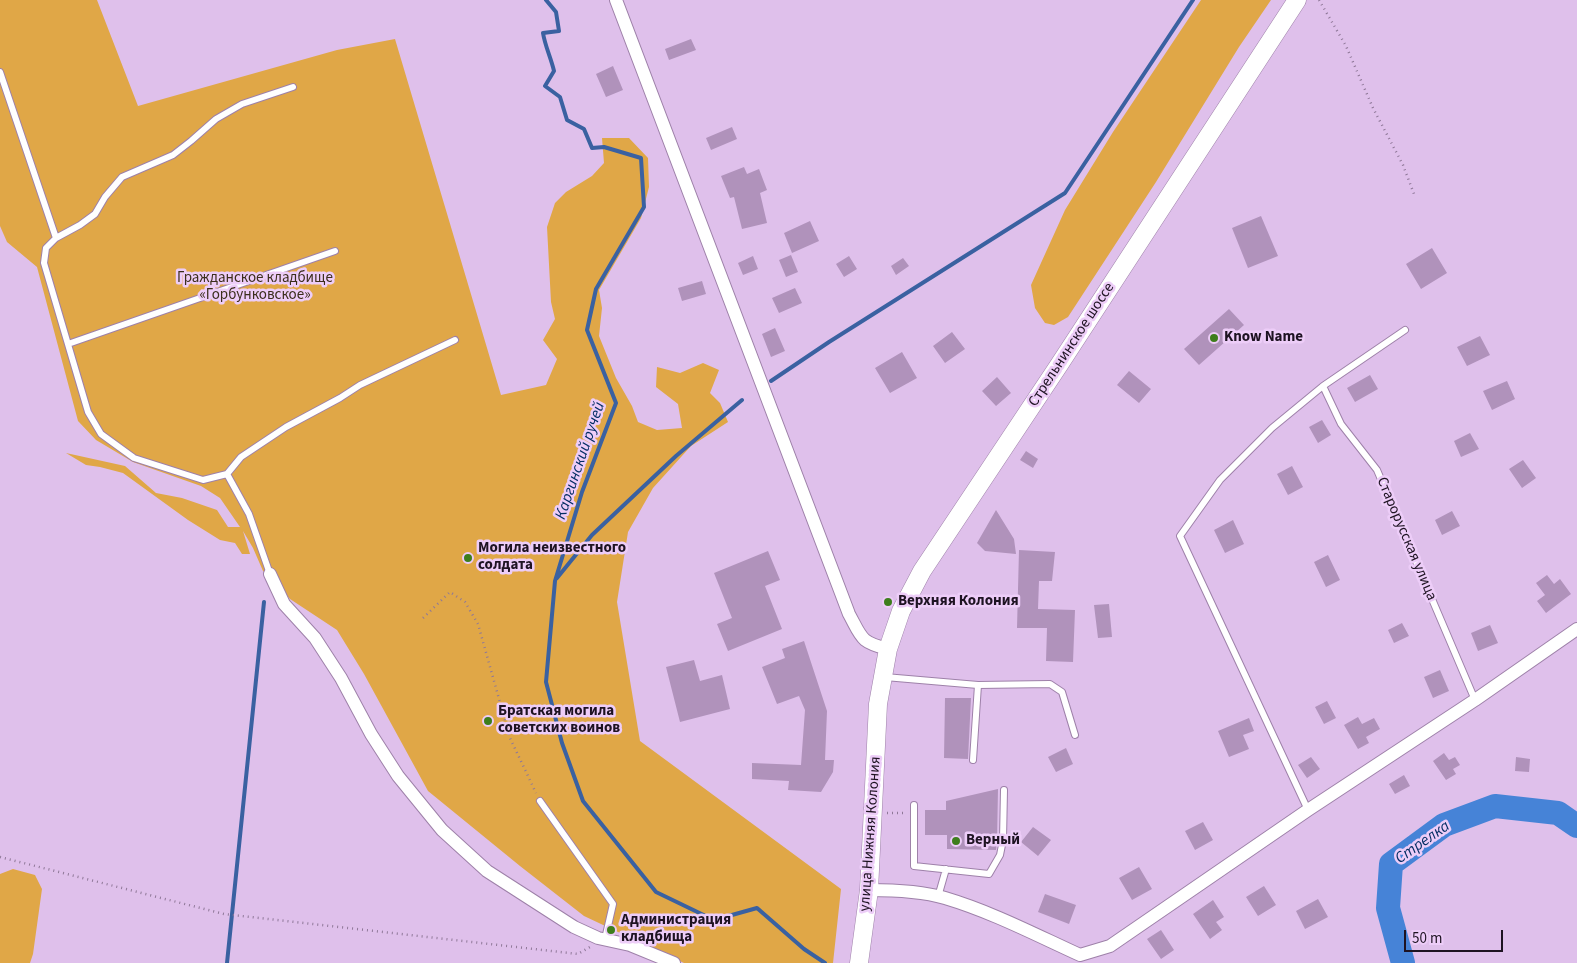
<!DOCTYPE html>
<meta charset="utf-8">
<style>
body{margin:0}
#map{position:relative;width:1577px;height:963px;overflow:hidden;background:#dfc0eb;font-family:"Source Sans 3",sans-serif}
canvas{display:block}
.scale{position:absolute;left:1404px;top:930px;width:99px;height:22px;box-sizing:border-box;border:2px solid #1e1322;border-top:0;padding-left:6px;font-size:15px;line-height:18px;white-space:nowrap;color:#1e1322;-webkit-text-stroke:4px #edcdf8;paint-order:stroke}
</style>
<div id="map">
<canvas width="1577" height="963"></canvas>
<div class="scale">50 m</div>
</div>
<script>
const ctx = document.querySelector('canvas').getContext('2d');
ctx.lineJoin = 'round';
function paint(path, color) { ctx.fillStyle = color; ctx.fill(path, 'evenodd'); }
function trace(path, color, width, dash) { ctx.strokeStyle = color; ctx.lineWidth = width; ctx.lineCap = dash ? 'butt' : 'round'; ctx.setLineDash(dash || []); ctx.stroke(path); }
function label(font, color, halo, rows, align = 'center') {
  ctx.font = font + ' "Source Sans 3",sans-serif'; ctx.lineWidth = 5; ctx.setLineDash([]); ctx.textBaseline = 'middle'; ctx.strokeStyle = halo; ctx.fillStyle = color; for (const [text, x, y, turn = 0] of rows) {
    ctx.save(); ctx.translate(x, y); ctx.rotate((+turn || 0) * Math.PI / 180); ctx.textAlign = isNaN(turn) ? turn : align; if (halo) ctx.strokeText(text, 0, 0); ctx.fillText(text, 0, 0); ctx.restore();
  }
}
paint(new Path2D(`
 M 0,0 L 97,0 L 138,106 L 337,50 L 395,39 L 501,395 L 546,385 L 557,359 L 543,340 L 555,319 L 551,302 L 547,227 L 555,203 L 566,192 L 592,176 L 604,163 L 602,138 L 629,138 L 648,158 L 649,187 L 641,218 L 599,290 L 602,308 L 599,336 L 616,378 L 632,406 L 638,422 L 657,430 L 682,428 L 678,404 L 656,387 L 657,367 L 680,373 L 703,363 L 719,370 L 710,393 L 720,403 L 728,422 L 691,446 L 653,488 L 628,532 L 617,602 L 640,741 L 841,889 L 833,963 L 684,963 L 584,916 L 520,866 L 428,791 L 364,674 L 337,630 L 290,599 L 263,571 L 253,548 L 243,531 L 250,554 L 242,554 L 235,543 L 220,540 L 188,520 L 123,473 L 100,467 L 86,465 L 66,453 L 125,466 L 156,493 L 182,498 L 217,510 L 228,527 L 240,527 L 220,498 L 201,486 L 133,462 L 96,440 L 78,421 L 37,267 L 7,242 L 0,226 Z
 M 1201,0 L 1271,0 L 1239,47 L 1156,182 L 1068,317 L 1054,325 L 1045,323 L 1035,308 L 1031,285 L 1065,210 L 1113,132 Z
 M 13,869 L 35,875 L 42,889 L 33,954 L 30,963 L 0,963 L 0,874 Z`), '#e0a747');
trace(new Path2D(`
 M 546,0 L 556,12 L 559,31 L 543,33 C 545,46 551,58 554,71 L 545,86 L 560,97 L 567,120 L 584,129 L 592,148 L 604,147 L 641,158 L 644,207 L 596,289 L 587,330 L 616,403 L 582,492 L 555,581 L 546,682 L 562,743 L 583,801 L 656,892 L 714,920 L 757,908 L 804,949 L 825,963
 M 771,381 L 829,342 L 1065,193 L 1193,0
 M 557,578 L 592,535 L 676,456 L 742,400
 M 227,963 L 264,602`), '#3a61a1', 4);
trace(new Path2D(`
 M 1403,963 L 1388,908 L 1391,864 L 1444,825 L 1495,806 L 1558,813 L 1577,826`), '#4683d7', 24);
paint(new Path2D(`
 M 691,39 L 696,50 L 669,60 L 665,49 Z
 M 613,66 L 623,90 L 606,97 L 596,74 Z
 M 732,127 L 737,139 L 711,150 L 706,138 Z
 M 744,167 L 747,174 L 759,169 L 767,190 L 760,193 L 767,223 L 742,229 L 734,197 L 730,198 L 721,176 Z
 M 1261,216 L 1278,256 L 1248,268 L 1232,228 Z
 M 810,221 L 819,241 L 792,253 L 784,233 Z
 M 1432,248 L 1447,273 L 1421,289 L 1406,264 Z
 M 791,255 L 798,272 L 786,277 L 779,260 Z
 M 753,256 L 758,269 L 743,275 L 738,263 Z
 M 849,256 L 857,269 L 844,277 L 836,264 Z
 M 903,258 L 909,266 L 896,275 L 891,266 Z
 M 702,281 L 706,294 L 682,301 L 678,288 Z
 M 795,288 L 802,303 L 779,313 L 772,298 Z
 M 1229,309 L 1244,325 L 1199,365 L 1184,349 Z
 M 775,328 L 785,351 L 771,357 L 762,334 Z
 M 952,332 L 965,349 L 945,363 L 933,346 Z
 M 1480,336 L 1490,355 L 1467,366 L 1457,347 Z
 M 902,352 L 917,378 L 890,393 L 875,368 Z
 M 1129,371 L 1151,389 L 1139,403 L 1117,385 Z
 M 1370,375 L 1378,389 L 1355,402 L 1347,388 Z
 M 997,377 L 1011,393 L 996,406 L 982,391 Z
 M 1507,381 L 1515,399 L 1492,410 L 1483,391 Z
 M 1322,420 L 1331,435 L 1318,443 L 1309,427 Z
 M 1470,433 L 1479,449 L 1461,457 L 1454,441 Z
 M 1026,451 L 1038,459 L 1033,468 L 1020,460 Z
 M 1523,460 L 1536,478 L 1522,488 L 1509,469 Z
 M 1292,466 L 1303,487 L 1288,495 L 1277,474 Z
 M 996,510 L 1014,539 L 1016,554 L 985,551 L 977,543 Z
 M 1452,511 L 1460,526 L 1442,535 L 1435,520 Z
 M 1233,520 L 1244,544 L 1225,553 L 1214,530 Z
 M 1019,550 L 1055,552 L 1052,581 L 1039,581 L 1038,609 L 1075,610 L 1073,662 L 1046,661 L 1047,628 L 1017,628 Z
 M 768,551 L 780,580 L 765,586 L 782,629 L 728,651 L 717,624 L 732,618 L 714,573 Z
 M 1328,555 L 1340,580 L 1326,587 L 1314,562 Z
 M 1547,575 L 1554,584 L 1560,579 L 1571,594 L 1546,613 L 1537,601 L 1545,595 L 1536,583 Z
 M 1109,604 L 1112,637 L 1098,638 L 1094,605 Z
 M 1402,623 L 1409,636 L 1394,643 L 1388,630 Z
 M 1490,625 L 1498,643 L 1478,651 L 1471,633 Z
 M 804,641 L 827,711 L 825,760 L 834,760 L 833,772 L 821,792 L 788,790 L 789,781 L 752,779 L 752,763 L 801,765 L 805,710 L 799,696 L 777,704 L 762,667 L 785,658 L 782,649 Z
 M 694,660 L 700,681 L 722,675 L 730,709 L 680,722 L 666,667 Z
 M 1440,670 L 1449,691 L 1433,698 L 1424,677 Z
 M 945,698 L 971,698 L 968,759 L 944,758 Z
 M 1327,701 L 1336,718 L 1324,724 L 1315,707 Z
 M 1358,717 L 1362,724 L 1374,718 L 1380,729 L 1366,737 L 1369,743 L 1358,749 L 1344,725 Z
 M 1249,718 L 1254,731 L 1243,735 L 1249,749 L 1229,757 L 1218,731 Z
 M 1066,748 L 1073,764 L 1056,772 L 1048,757 Z
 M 1444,753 L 1449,760 L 1455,757 L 1460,765 L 1453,769 L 1456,774 L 1446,780 L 1433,761 Z
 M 1311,757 L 1320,769 L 1307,778 L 1298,765 Z
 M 1516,757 L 1530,759 L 1529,772 L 1515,771 Z
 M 1404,775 L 1410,786 L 1395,794 L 1389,784 Z
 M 998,789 L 997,842 L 996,850 L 947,849 L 947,835 L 925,835 L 925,810 L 946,810 L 946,801 Z
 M 1203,822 L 1213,840 L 1195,850 L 1185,831 Z
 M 1033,827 L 1051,840 L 1038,856 L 1021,842 Z
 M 1139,867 L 1152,889 L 1132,900 L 1119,878 Z
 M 1264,886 L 1276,905 L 1258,916 L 1246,897 Z
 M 1045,894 L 1076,905 L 1069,924 L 1038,912 Z
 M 1318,899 L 1328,917 L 1305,929 L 1296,911 Z
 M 1213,900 L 1224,917 L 1216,922 L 1222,930 L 1210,939 L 1193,914 Z
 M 1161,930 L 1174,950 L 1161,959 L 1147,939 Z`), '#b092bb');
const service = new Path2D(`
 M 0,72 L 56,238
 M 68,344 L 335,251
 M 1323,386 L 1341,424 L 1377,470 L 1475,700
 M 227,474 L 241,457 L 286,427 L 340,398 L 360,385 L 455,340
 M 270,574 L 249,514 L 227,474 L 203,480 L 134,458 L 101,434 L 88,412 L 44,263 L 46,248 L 56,238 L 80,225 L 95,214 L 105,197 L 122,177 L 173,155 L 191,141 L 216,119 L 242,104 L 293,87
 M 885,677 L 978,685 L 1050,684 L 1062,692 L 1075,735
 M 973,760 L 978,685
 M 540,801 L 613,904 L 605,939
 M 914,805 L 914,866 L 989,874 L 1000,855 L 1003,840 L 1004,790
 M 1308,810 L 1180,536 L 1220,480 L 1272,428 L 1323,386 L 1405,330
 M 938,897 L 946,869`);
const minor = new Path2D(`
 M 616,0 L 849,614 C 862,638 860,642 888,649
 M 270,574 L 284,604 L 315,638 L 341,678 L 371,734 L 398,776 L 442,830 L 487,871 L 574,927 L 598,938 L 630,945 L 674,963
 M 869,890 C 894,890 921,891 945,898 C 992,912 1036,935 1080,955 L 1110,946 L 1308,810 L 1475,700 L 1577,629`);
const secondary = new Path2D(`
 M 859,963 L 869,890 L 878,704 L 888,649 L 901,611 L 922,571 L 1059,365 L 1297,0`);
trace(service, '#9e81a9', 8);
trace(minor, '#9e81a9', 14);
trace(secondary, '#9e81a9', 19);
trace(new Path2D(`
 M 1319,0 L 1346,46 L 1373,108 L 1403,165 L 1414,194
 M 423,618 L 450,592 L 465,602 L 478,624 L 510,738 L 536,793
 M 887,813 L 904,813
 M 0,857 L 224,914 L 578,954 L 590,947`), '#8f7898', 2.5, [1, 4]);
trace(service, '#fff', 6);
trace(minor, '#fff', 12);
trace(secondary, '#fff', 18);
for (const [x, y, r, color] of [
 [1214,338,5,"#3e7e1c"],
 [468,558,5,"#3e7e1c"],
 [888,602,5,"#3e7e1c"],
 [488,721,5,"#3e7e1c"],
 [956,841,5,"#3e7e1c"],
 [611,930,5,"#3e7e1c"]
]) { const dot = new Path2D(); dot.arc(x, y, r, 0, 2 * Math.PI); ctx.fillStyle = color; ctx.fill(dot); trace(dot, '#edcdf8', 2); }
label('15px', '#3b2e1c', '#edcdf8', [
 ["Гражданское кладбище",255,279],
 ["«Горбунковское»",255,296]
]);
label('bold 15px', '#1e1322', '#edcdf8', [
 ["Know Name",1224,338],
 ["Могила неизвестного",478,549],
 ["солдата",478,566],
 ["Верхняя Колония",898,602],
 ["Братская могила",498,712],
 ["советских воинов",498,729],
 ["Верный",966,841],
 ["Администрация",621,921],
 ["кладбища",621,938]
], 'left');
label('15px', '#1e1322', '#edcdf8', [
 ["Стрельнинское шоссе",1072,345,-57],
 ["Старорусская улица",1406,539,67],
 ["улица Нижняя Колония",871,834,-86]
]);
label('italic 16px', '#042e64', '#edcdf8', [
 ["Каргинский ручей",581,461,-71],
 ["Стрелка",1423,843,-35]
]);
</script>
